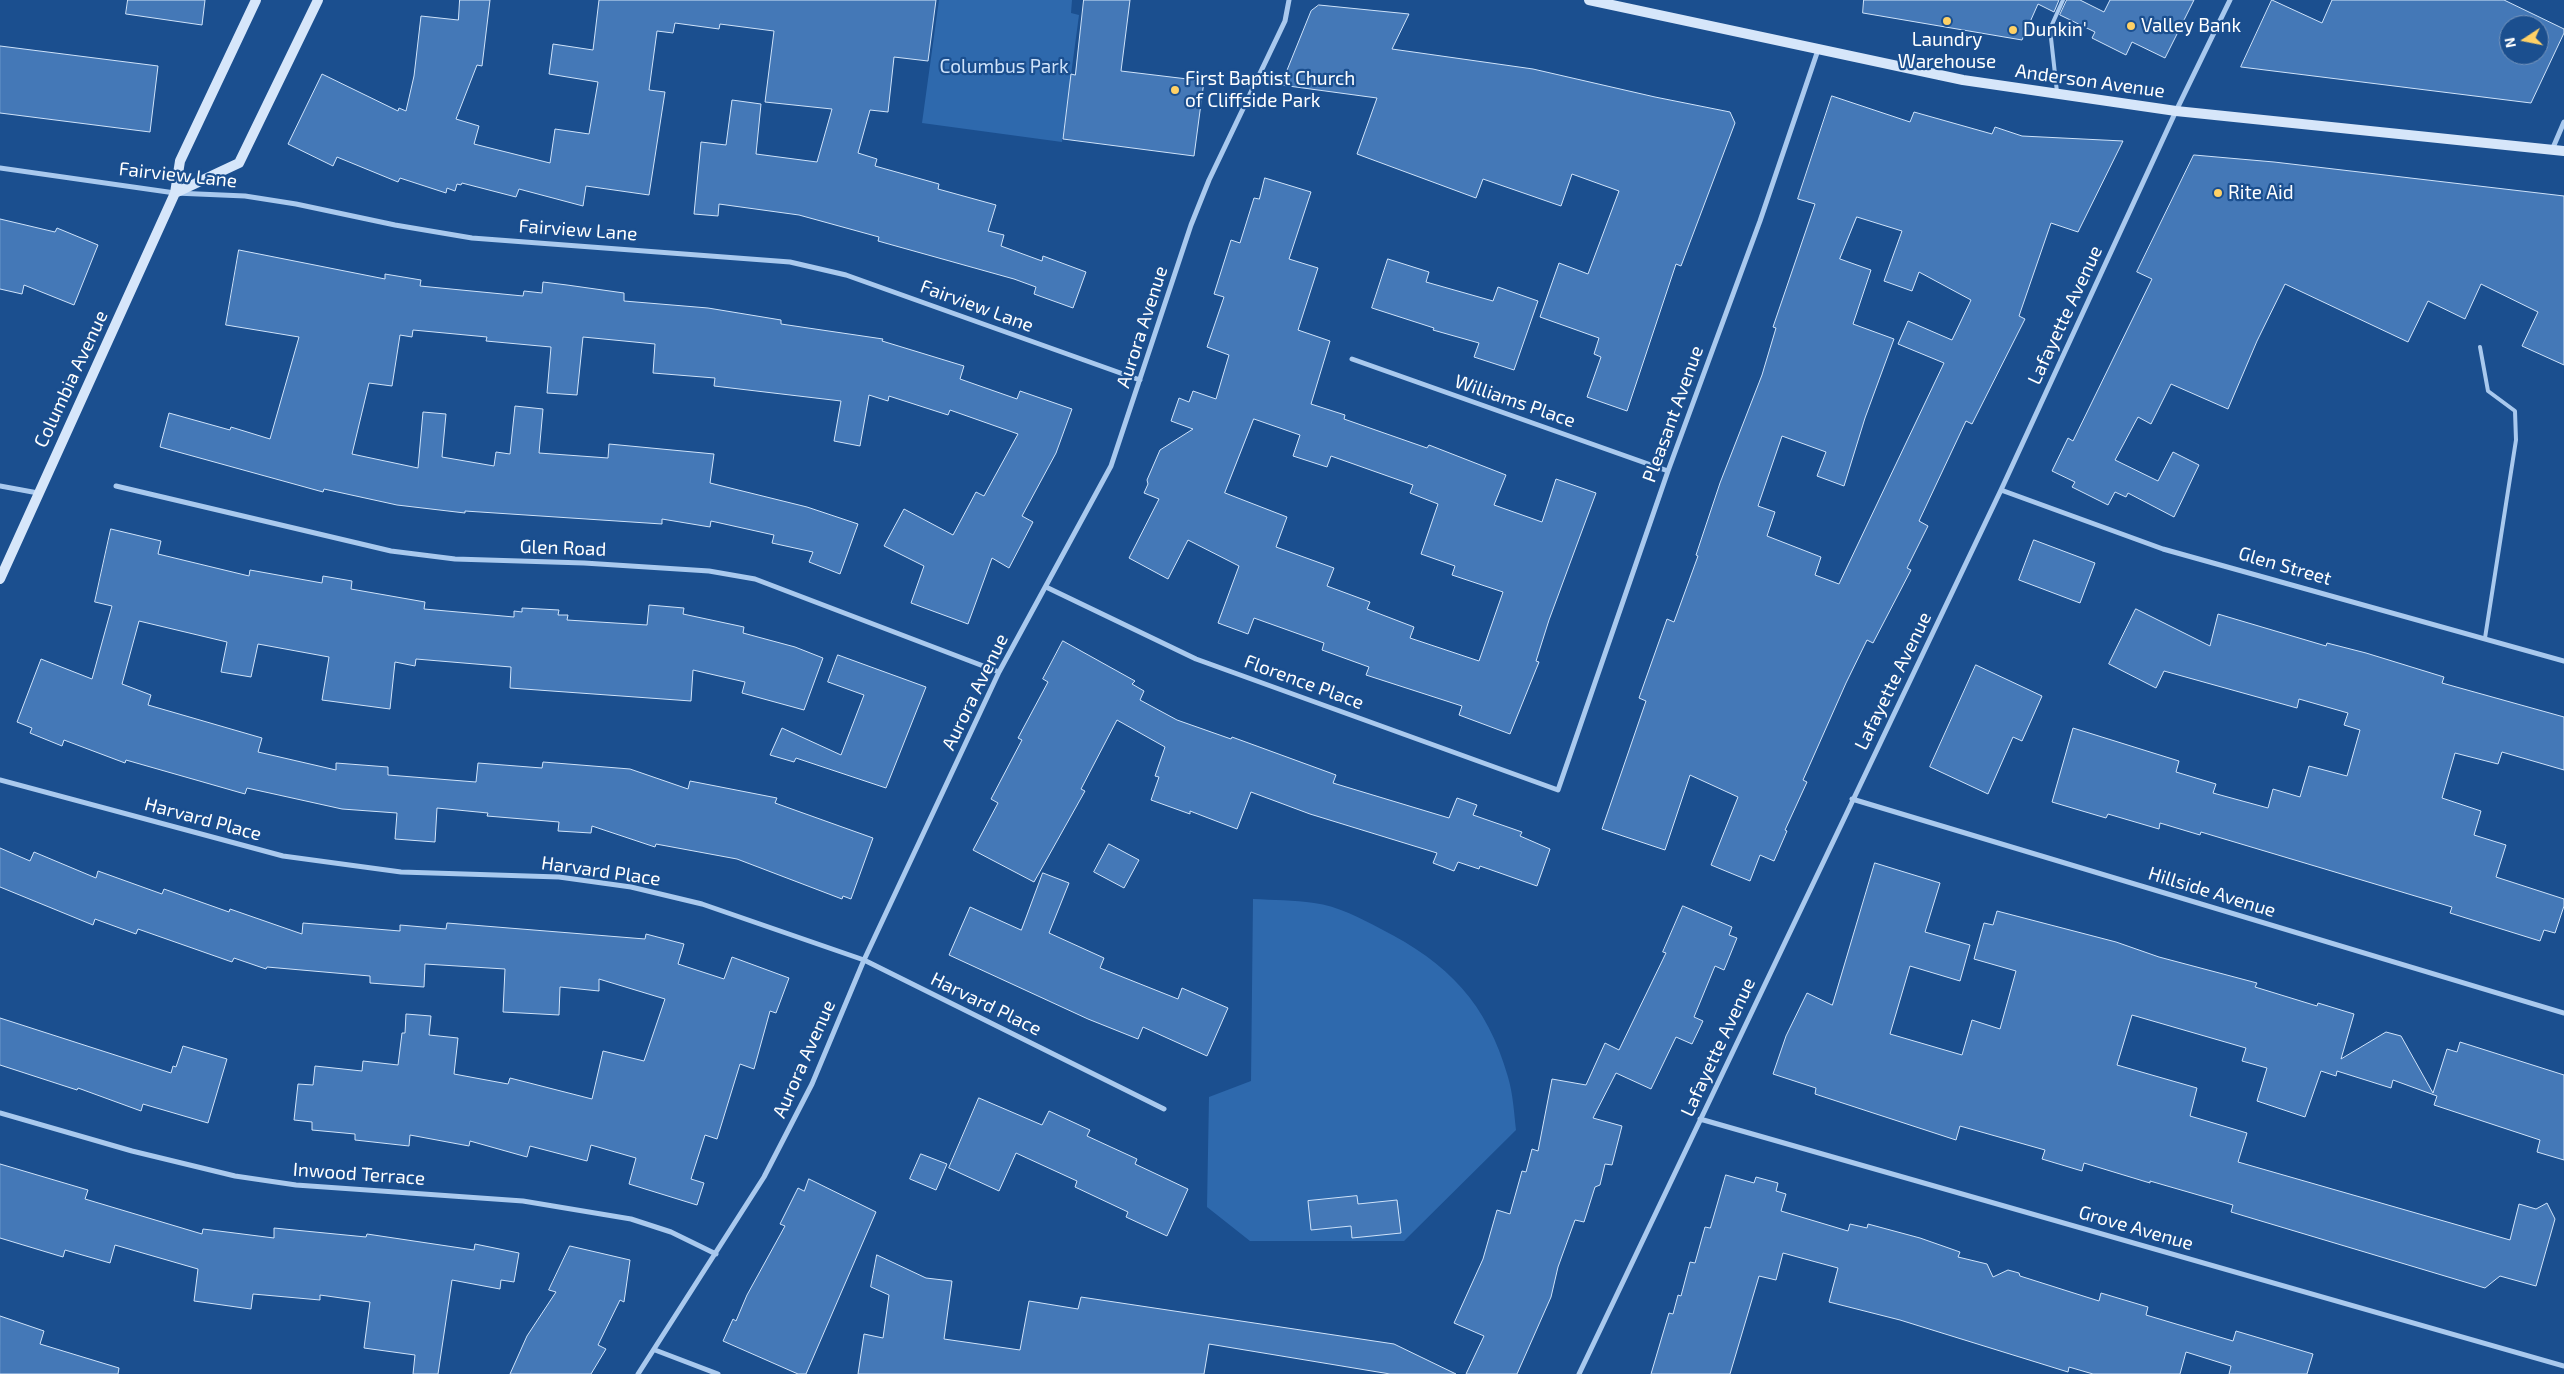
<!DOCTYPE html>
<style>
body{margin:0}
#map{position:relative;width:2564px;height:1374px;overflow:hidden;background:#1b4f8f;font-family:"Exo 2",sans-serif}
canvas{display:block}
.north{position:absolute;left:2499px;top:15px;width:50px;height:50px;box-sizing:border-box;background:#1b4f8f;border:1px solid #7695bc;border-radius:50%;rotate:259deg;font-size:14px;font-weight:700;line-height:20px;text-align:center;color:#fff}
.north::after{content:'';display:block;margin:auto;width:18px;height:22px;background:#ffd166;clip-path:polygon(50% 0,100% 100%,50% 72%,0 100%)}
</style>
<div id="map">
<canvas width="2564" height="1374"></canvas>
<div class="north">N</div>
</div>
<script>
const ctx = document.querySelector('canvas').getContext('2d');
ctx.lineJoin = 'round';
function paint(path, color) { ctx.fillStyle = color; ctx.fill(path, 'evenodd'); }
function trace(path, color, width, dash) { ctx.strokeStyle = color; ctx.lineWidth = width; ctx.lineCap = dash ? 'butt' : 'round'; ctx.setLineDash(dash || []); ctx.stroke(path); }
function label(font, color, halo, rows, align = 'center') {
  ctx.font = font + ' "Exo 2",sans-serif'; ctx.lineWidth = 4.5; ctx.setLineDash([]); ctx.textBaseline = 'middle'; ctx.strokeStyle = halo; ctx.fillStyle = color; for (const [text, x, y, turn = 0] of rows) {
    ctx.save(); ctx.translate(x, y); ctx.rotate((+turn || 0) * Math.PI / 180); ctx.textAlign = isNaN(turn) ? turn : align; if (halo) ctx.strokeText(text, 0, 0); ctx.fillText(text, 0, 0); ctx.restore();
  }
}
paint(new Path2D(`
 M 939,0 L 1072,0 L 1071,13 L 1079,15 L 1062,142 L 922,123 Z
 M 1253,899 C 1273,900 1294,900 1314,903 C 1338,906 1360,918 1381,929 C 1448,963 1487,1003 1508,1077 C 1513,1094 1514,1112 1516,1130 L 1404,1241 L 1250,1241 L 1207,1207 L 1209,1097 L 1251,1081 Z`), '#2e69ad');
const building = new Path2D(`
 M 128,0 L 205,0 L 202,25 L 126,14 Z
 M 460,0 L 490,0 L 482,66 L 477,65 L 456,119 L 479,126 L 474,144 L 550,163 L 555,129 L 589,134 L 598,82 L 549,74 L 553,44 L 593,50 L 599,0 L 936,0 L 928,61 L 894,57 L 888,112 L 870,110 L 858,153 L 877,159 L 875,166 L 939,184 L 938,189 L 996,205 L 988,231 L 1004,235 L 1001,246 L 1042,261 L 1043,256 L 1086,272 L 1073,308 L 1034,294 L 1036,287 L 1014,279 L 878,241 L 879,237 L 799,215 L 719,204 L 718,216 L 694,214 L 701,142 L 726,145 L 732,100 L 761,104 L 756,154 L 817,162 L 832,109 L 765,102 L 774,31 L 720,24 L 719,29 L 675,23 L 673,33 L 657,31 L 649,90 L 665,92 L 649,195 L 586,186 L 583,206 L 519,189 L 516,197 L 462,183 L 461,185 L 457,184 L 455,191 L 447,188 L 446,193 L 400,178 L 398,182 L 337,157 L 333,166 L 288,144 L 322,74 L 398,111 L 399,108 L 406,111 L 414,76 L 421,16 L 458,20 Z
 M 1084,0 L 1130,0 L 1121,71 L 1204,81 L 1194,156 L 1063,139 L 1071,74 L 1075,75 Z
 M 1864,0 L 2059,0 L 2054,12 L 2038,4 L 2022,40 L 1863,13 Z
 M 2067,0 L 2080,0 L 2104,12 L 2110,0 L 2194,0 L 2165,58 L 2132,42 L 2126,55 L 2092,38 L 2095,32 L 2060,15 Z
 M 2272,0 L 2322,23 L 2332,0 L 2504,0 L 2564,29 L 2564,33 L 2531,103 L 2241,67 ZM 2509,25 L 2539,25 L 2539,55 L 2509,55 Z
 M 1319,5 L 1409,14 L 1392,49 L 1533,69 L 1655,97 L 1730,112 L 1735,123 L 1681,266 L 1676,264 L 1627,411 L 1587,397 L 1601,357 L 1594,354 L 1599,338 L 1540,317 L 1559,263 L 1588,274 L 1619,191 L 1572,174 L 1561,206 L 1483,179 L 1476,198 L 1357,154 L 1377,98 L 1281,85 L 1311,11 Z
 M 0,46 L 158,66 L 150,132 L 0,113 Z
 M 1832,96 L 1910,122 L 1914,112 L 1992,134 L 1995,127 L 2022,136 L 2123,141 L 2078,232 L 2051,223 L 2019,316 L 2025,319 L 1972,424 L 1966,421 L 1919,521 L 1928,526 L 1907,568 L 1911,570 L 1873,643 L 1867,640 L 1846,683 L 1803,780 L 1807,782 L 1785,830 L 1787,831 L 1774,861 L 1760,855 L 1750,881 L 1711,865 L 1738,797 L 1690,775 L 1665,850 L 1602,829 L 1646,701 L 1639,698 L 1667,619 L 1674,622 L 1698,556 L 1696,555 L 1720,483 L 1762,375 L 1776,328 L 1773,327 L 1815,204 L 1798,199 ZM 1857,217 L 1902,231 L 1884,281 L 1912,291 L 1919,272 L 1971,300 L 1952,340 L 1908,321 L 1898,344 L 1944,363 L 1839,584 L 1815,575 L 1821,557 L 1767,536 L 1775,512 L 1758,506 L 1782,436 L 1826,452 L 1817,476 L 1844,486 L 1865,418 L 1894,339 L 1853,324 L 1871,270 L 1840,259 Z
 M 2194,155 L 2274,162 L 2564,196 L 2564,365 L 2522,346 L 2538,312 L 2481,284 L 2465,319 L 2428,301 L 2408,342 L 2285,284 L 2257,341 L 2228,409 L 2171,384 L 2151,424 L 2138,417 L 2115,460 L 2158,481 L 2173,452 L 2199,465 L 2174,517 L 2128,493 L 2126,497 L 2115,492 L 2108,505 L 2072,487 L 2075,482 L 2052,471 L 2068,438 L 2073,441 L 2152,279 L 2137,272 Z
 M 1265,178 L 1311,192 L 1289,259 L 1318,268 L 1298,330 L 1330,341 L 1311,404 L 1345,415 L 1344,419 L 1427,448 L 1429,445 L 1506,475 L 1494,505 L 1542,522 L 1556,479 L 1596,493 L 1549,620 L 1536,661 L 1539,662 L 1510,734 L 1459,715 L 1462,706 L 1366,675 L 1369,667 L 1322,650 L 1324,643 L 1254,618 L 1248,634 L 1218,623 L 1239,566 L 1188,540 L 1168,579 L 1129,558 L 1159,499 L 1144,493 L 1148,484 L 1147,480 L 1160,450 L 1193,429 L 1171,421 L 1179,398 L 1189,402 L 1193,391 L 1216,399 L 1229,355 L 1207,347 L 1224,297 L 1214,294 L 1231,240 L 1240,243 L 1254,198 L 1259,199 ZM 1254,419 L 1300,435 L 1293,456 L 1327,467 L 1331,456 L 1413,485 L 1410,493 L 1438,504 L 1421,554 L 1455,566 L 1452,575 L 1503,592 L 1479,661 L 1410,638 L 1414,627 L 1367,609 L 1370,602 L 1327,586 L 1334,568 L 1276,547 L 1287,517 L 1225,493 Z
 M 0,219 L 55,232 L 57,228 L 98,245 L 74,305 L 24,285 L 22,294 L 0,289 Z
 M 239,250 L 385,279 L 385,274 L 421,280 L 420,286 L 523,296 L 524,291 L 542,293 L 543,282 L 567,285 L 624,293 L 624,301 L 708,308 L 781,320 L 781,324 L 883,339 L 882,341 L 964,366 L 960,379 L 1017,399 L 1020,391 L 1072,409 L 1056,453 L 1022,516 L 1033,522 L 1009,568 L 992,558 L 968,624 L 911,603 L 924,566 L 884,546 L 904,509 L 953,535 L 976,492 L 984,496 L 1018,434 L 950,410 L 948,415 L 889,396 L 888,401 L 869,395 L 860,446 L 834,441 L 841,401 L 714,386 L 715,378 L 653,373 L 655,344 L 583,337 L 577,395 L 547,393 L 551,347 L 486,341 L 487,337 L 413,330 L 412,337 L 400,335 L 392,386 L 369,383 L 352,454 L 418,468 L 423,412 L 446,414 L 442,457 L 494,466 L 496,452 L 510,454 L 515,406 L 543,409 L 539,453 L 608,458 L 609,444 L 714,454 L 710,483 L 807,507 L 858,524 L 840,574 L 809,562 L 813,552 L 772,543 L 774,535 L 711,521 L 710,527 L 662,519 L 662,524 L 465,511 L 465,513 L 397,505 L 324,489 L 323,492 L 160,447 L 169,413 L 230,430 L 231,427 L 270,439 L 299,337 L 226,325 Z
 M 1388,259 L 1429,272 L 1426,282 L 1493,301 L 1498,287 L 1538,301 L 1514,370 L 1474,357 L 1479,343 L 1433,330 L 1434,328 L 1372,308 Z
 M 111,529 L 161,541 L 158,554 L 249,576 L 250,570 L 322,583 L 323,576 L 352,581 L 351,589 L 425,602 L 424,609 L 514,617 L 514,611 L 522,612 L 522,608 L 559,610 L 558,615 L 568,615 L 567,620 L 647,625 L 649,605 L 684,608 L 683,614 L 744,627 L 743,633 L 795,647 L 823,658 L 804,710 L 742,693 L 745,682 L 693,670 L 691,701 L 510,688 L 511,667 L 416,659 L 415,666 L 395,662 L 390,709 L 322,700 L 329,657 L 258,644 L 251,677 L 221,672 L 227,642 L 139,621 L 122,684 L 151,695 L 148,705 L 262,738 L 258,752 L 336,770 L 336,763 L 388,767 L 388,775 L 476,782 L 478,763 L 542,768 L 543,762 L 630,769 L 688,789 L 690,781 L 777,798 L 775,803 L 873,838 L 851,899 L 843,896 L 842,899 L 737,859 L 656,844 L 655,847 L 592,826 L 591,833 L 558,831 L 559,822 L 487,816 L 488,813 L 437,808 L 435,842 L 395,839 L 397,813 L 342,809 L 247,788 L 245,794 L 126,760 L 125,763 L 64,740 L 62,746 L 30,733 L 32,728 L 17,722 L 41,659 L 92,679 L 112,606 L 95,602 Z
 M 2034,540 L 2095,563 L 2080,603 L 2019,580 Z
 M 2136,609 L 2210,646 L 2218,614 L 2326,646 L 2327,643 L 2366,653 L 2444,677 L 2442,683 L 2564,717 L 2564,770 L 2502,752 L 2498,764 L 2455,753 L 2442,798 L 2481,811 L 2474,835 L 2506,845 L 2496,877 L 2564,899 L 2564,906 L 2555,933 L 2544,930 L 2540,941 L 2450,913 L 2452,907 L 2201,832 L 2200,835 L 2160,823 L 2159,829 L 2108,814 L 2106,818 L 2052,802 L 2073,728 L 2179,761 L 2176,772 L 2216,784 L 2213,793 L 2268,808 L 2273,789 L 2300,797 L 2309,766 L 2347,776 L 2360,730 L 2344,725 L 2348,713 L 2299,699 L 2297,708 L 2164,671 L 2156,688 L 2109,664 Z
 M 1063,641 L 1135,681 L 1132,684 L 1144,691 L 1140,700 L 1177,720 L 1231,739 L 1232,737 L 1336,775 L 1333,783 L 1449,818 L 1457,798 L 1477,805 L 1473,815 L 1522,832 L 1520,836 L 1550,849 L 1537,886 L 1480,866 L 1479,869 L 1458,862 L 1454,871 L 1433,863 L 1437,853 L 1310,814 L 1251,792 L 1237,829 L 1190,811 L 1190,814 L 1151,800 L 1159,777 L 1155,776 L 1165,747 L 1117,720 L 1081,789 L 1085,791 L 1034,882 L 973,850 L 998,803 L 991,799 L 1022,740 L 1018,738 L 1048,682 L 1043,679 Z
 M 838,655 L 926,687 L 886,788 L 796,758 L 794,762 L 770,755 L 782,728 L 841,755 L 864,695 L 828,682 Z
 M 1976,665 L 2042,696 L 2022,741 L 2013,737 L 1988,794 L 1930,767 Z
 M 1109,844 L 1139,860 L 1124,888 L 1094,872 Z
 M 0,848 L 30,861 L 34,852 L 96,878 L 98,871 L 162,894 L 164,889 L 229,912 L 230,909 L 302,934 L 303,923 L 400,931 L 400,925 L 446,929 L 447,923 L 645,939 L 646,934 L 684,944 L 678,964 L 724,979 L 732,957 L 789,978 L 776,1013 L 770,1011 L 754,1069 L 740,1064 L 717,1139 L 705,1135 L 691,1179 L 704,1183 L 697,1205 L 629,1184 L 636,1158 L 591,1145 L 587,1161 L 530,1146 L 527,1157 L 470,1141 L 469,1146 L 410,1135 L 409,1146 L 355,1140 L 355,1134 L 312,1130 L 312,1122 L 294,1120 L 298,1084 L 313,1085 L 315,1066 L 362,1071 L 363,1061 L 398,1065 L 402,1033 L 405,1033 L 406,1014 L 431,1016 L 429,1035 L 458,1038 L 454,1074 L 508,1084 L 510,1078 L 592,1099 L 603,1051 L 644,1061 L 665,999 L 599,979 L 599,991 L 560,987 L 559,1015 L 503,1012 L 505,969 L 425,964 L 424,987 L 370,983 L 370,976 L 267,967 L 266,969 L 234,958 L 232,962 L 138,929 L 136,934 L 95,919 L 93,925 L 0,887 Z
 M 1875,863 L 1940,883 L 1925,932 L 1970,945 L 1960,981 L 1910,966 L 1890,1034 L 1962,1055 L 1972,1020 L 2000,1029 L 2016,971 L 1974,959 L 1984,923 L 1993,925 L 1997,911 L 2116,942 L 2159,957 L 2257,983 L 2255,987 L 2317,1006 L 2318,1003 L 2354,1014 L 2341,1059 L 2386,1032 L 2401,1036 L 2433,1093 L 2447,1049 L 2457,1052 L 2460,1042 L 2564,1075 L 2564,1160 L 2537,1152 L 2540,1140 L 2434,1105 L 2437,1096 L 2393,1080 L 2391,1088 L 2337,1071 L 2336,1076 L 2321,1071 L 2305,1117 L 2257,1101 L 2267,1068 L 2242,1061 L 2246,1048 L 2132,1015 L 2117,1065 L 2197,1088 L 2190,1116 L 2247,1133 L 2238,1162 L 2510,1240 L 2519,1204 L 2536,1209 L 2547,1203 L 2555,1219 L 2536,1286 L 2500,1276 L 2485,1288 L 2231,1212 L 2233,1205 L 2150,1181 L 2150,1183 L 2084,1163 L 2082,1171 L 2042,1159 L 2045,1150 L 1960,1126 L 1956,1140 L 1815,1094 L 1816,1088 L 1773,1074 L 1786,1036 L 1807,993 L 1832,1005 Z
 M 1043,873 L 1069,883 L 1049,933 L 1104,958 L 1100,968 L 1178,999 L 1182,988 L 1228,1008 L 1207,1056 L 1143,1027 L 1138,1039 L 1088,1019 L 949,955 L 970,907 L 1021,930 Z
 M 1683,906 L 1732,927 L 1729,935 L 1737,938 L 1724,970 L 1715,966 L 1694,1017 L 1703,1021 L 1692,1044 L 1676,1037 L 1651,1089 L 1616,1073 L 1593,1118 L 1622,1126 L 1612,1165 L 1605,1164 L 1600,1185 L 1595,1187 L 1584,1222 L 1575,1220 L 1558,1267 L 1551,1297 L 1517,1374 L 1466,1374 L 1484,1336 L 1454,1323 L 1483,1259 L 1497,1210 L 1510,1214 L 1522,1171 L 1526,1172 L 1532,1149 L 1538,1151 L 1552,1079 L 1586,1085 L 1605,1043 L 1619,1050 L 1666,953 L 1663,952 Z
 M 0,1018 L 171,1073 L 173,1066 L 176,1067 L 183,1046 L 227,1059 L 208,1123 L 143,1104 L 141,1111 L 78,1088 L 77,1090 L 0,1065 Z
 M 979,1098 L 1042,1125 L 1049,1111 L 1090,1130 L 1087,1136 L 1137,1159 L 1135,1164 L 1188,1189 L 1167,1236 L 1126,1217 L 1128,1212 L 1075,1187 L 1077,1181 L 1016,1153 L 999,1191 L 949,1168 Z
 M 921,1154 L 947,1164 L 936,1190 L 910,1179 Z
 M 0,1164 L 88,1190 L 85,1199 L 202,1234 L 203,1229 L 274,1238 L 274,1228 L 366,1237 L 367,1234 L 474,1250 L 475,1244 L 519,1253 L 514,1282 L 501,1280 L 500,1289 L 452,1280 L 438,1374 L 413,1374 L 415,1355 L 364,1348 L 370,1302 L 320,1295 L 320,1300 L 253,1294 L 251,1309 L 194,1301 L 198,1269 L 115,1245 L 110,1263 L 65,1250 L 63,1257 L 0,1238 Z
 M 1726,1175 L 1754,1183 L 1756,1177 L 1778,1183 L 1776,1191 L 1786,1194 L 1781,1211 L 1848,1231 L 1850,1224 L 1867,1228 L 1868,1224 L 1920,1238 L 1960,1252 L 1958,1257 L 1987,1264 L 1993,1277 L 2008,1270 L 2019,1273 L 2020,1276 L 2099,1301 L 2101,1293 L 2148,1307 L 2146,1315 L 2233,1341 L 2236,1331 L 2313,1354 L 2307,1374 L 2229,1374 L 2231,1366 L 2186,1352 L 2180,1374 L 2093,1374 L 2069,1367 L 2068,1372 L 1900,1320 L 1829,1302 L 1838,1268 L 1783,1253 L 1776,1280 L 1759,1276 L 1730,1374 L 1651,1374 L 1669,1313 L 1673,1314 L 1678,1295 L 1681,1296 L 1690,1262 L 1695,1263 L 1705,1227 L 1710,1228 Z
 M 809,1179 L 876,1212 L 806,1374 L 798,1374 L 723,1341 L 733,1319 L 736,1321 L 747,1295 L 785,1226 L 780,1224 L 798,1188 L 804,1191 Z
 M 1357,1196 L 1358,1204 L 1397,1200 L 1401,1233 L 1352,1238 L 1351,1226 L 1311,1230 L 1308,1201 Z
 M 570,1246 L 630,1260 L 624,1302 L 620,1300 L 598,1345 L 606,1349 L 591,1374 L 510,1374 L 527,1336 L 556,1292 L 549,1290 Z
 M 877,1255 L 926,1278 L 952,1281 L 944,1339 L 1020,1350 L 1029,1301 L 1078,1309 L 1081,1297 L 1394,1344 L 1456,1374 L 1390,1374 L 1209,1344 L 1204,1374 L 858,1374 L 864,1334 L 883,1338 L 889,1295 L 871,1287 Z
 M 0,1316 L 44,1331 L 40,1344 L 119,1368 L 118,1374 L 0,1374 Z`);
paint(building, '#4478b7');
trace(building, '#cfe3fa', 1);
trace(new Path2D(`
 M 2057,92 L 2050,29 L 2063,0
 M 2480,347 L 2488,391 L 2515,411 L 2516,440 L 2485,638`), '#a9c9ee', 4);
trace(new Path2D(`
 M 2552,150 L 2564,122
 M 0,168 L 175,193 L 245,196 L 296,204 L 395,225 L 472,238 L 790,262 L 846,275 L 1140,380
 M 1352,359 L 1668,471
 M 0,486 L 38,493
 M 116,486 L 391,551 L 455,559 L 584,563 L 709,571 L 755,579 L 999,672
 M 2001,490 L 2163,549 L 2564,661
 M 1046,587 L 1196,659 L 1558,790 L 1668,471 L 1760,221 L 1818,50
 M 0,780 L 283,856 L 401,872 L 559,877 L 631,887 L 702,904 L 864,960 L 1164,1109
 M 1852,799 L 2564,1013
 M 0,1113 L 132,1151 L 235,1176 L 296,1185 L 523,1201 L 631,1219 L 671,1232 L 716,1254
 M 1700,1119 L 2564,1366
 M 655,1350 L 718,1374
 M 638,1374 L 764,1177 L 812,1084 L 864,960 L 999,672 L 1111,466 L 1191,225 L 1209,180 L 1285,21 L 1289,0
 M 1579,1374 L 2001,490 L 2176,111 L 2230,0`), '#a9c9ee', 5);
trace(new Path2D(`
 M 1589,0 L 1963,80 L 2176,111 L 2564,151
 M 175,193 L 239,163 L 318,0
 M 0,579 L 175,193 L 180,161 L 256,0`), '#d6e6fa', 10);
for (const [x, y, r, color] of [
 [1947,21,5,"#ffd166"],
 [2131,26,5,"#ffd166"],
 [2013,30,5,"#ffd166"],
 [1175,90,5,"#ffd166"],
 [2218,193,5,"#ffd166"]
]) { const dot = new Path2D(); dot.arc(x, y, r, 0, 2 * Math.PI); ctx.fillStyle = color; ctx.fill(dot); trace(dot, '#1b4f8f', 2); }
label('19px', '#fff', '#1b4f8f', [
 ["Valley Bank",2141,26],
 ["Dunkin'",2023,30],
 ["Laundry",1947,40,"center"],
 ["Warehouse",1947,62,"center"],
 ["First Baptist Church",1185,79],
 ["of Cliffside Park",1185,101],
 ["Rite Aid",2228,193]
], 'left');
label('19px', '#cfe3fa', '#1b4f8f', [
 ["Columbus Park",1004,67]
]);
label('19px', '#fff', '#1b4f8f', [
 ["Anderson Avenue",2090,81,8],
 ["Fairview Lane",178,175,6],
 ["Fairview Lane",578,230,4],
 ["Fairview Lane",977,306,20],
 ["Lafayette Avenue",2065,315,-65],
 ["Aurora Avenue",1142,327,-72],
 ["Columbia Avenue",71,379,-65],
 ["Williams Place",1515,401,19],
 ["Pleasant Avenue",1673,414,-70],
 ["Glen Road",563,548,2],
 ["Glen Street",2285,566,16],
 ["Lafayette Avenue",1893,681,-64],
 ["Florence Place",1304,682,20],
 ["Aurora Avenue",975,692,-64],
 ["Harvard Place",203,819,15],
 ["Harvard Place",601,871,8],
 ["Hillside Avenue",2212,892,17],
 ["Harvard Place",986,1004,26],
 ["Lafayette Avenue",1718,1047,-65],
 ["Aurora Avenue",804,1059,-66],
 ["Inwood Terrace",359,1174,4],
 ["Grove Avenue",2136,1228,16]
]);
</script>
